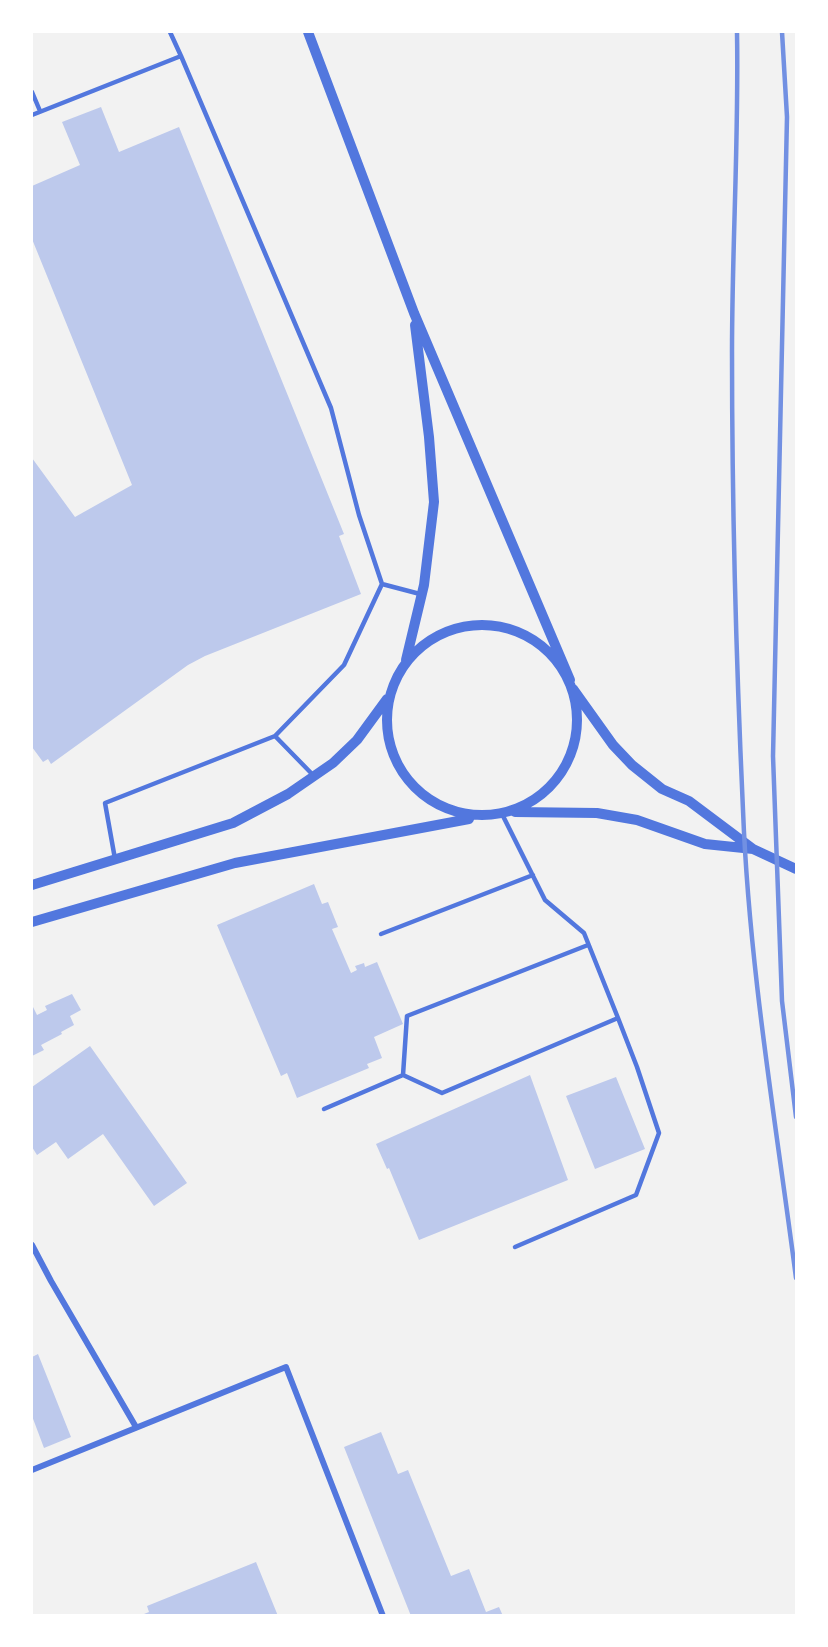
<!DOCTYPE html>
<style>
body{margin:0}
#map{position:relative;width:828px;height:1647px;overflow:hidden;background:#f2f2f2;font-family:Quicksand,sans-serif}
canvas{display:block}
.frame{position:absolute;inset:0;border:33px solid #fff;pointer-events:none}
</style>
<div id="map">
<canvas width="828" height="1647"></canvas>
<div class="frame"></div>
</div>
<script>
const ctx = document.querySelector('canvas').getContext('2d');
ctx.lineJoin = 'round';
function paint(path, color) { ctx.fillStyle = color; ctx.fill(path, 'evenodd'); }
function trace(path, color, width, dash) { ctx.strokeStyle = color; ctx.lineWidth = width; ctx.lineCap = dash ? 'butt' : 'round'; ctx.setLineDash(dash || []); ctx.stroke(path); }
paint(new Path2D(`
 M 101,107 L 119,152 L 179,127 L 344,534 L 339,536 L 361,594 L 205,656 L 188,665 L 51,764 L 48,759 L 43,762 L 32,747 L 32,458 L 75,517 L 132,485 L 32,239 L 32,186 L 80,165 L 62,122 Z
 M 314,884 L 322,904 L 328,902 L 338,927 L 332,929 L 351,973 L 357,970 L 355,966 L 364,963 L 365,967 L 377,962 L 403,1024 L 374,1037 L 382,1058 L 367,1064 L 369,1068 L 297,1098 L 287,1073 L 281,1076 L 217,925 Z
 M 72,994 L 81,1010 L 70,1016 L 74,1025 L 61,1032 L 62,1034 L 41,1045 L 44,1050 L 32,1056 L 32,1008 L 33,1007 L 37,1015 L 47,1010 L 45,1006 Z
 M 90,1046 L 187,1183 L 154,1206 L 103,1134 L 68,1159 L 56,1142 L 37,1155 L 32,1147 L 32,1087 Z
 M 530,1075 L 568,1180 L 419,1240 L 389,1168 L 387,1169 L 376,1144 Z
 M 616,1077 L 645,1149 L 595,1169 L 566,1096 Z
 M 38,1354 L 71,1437 L 44,1448 L 32,1416 L 32,1357 Z
 M 381,1432 L 398,1474 L 408,1470 L 451,1576 L 469,1569 L 486,1612 L 499,1607 L 503,1616 L 411,1616 L 344,1447 Z
 M 256,1562 L 278,1616 L 139,1616 L 149,1612 L 147,1606 Z`), '#bdc9ec');
trace(new Path2D(`
 M 181,56 L 331,408 L 359,515 L 382,584
 M 32,92 L 40,111
 M 32,115 L 181,56 L 170,32
 M 275,736 L 313,775
 M 502,814 L 545,900 L 584,933 L 618,1018 L 442,1093 L 403,1075 L 407,1016 L 588,945
 M 115,859 L 105,803 L 275,736 L 344,665 L 382,584 L 420,594
 M 381,934 L 533,875
 M 324,1109 L 403,1075
 M 515,1247 L 636,1195 L 659,1133 L 637,1067 L 618,1018`), '#5277de', 4.5);
trace(new Path2D(`
 M 32,1245 L 51,1281 L 136,1427
 M 32,1470 L 286,1367 L 383,1616`), '#5277de', 6);
trace(new Path2D(`
 M 308,32 L 414,313 L 570,680
 M387 720a95 95 0 1 1 190 0a95 95 0 1 1-190 0Z
 M 406,660 L 424,585 L 434,502 L 429,437 L 415,325
 M 573,689 L 613,745 L 632,765 L 662,789 L 689,801 L 753,849 L 796,869
 M 515,812 L 597,813 L 637,820 L 705,844 L 753,849
 M 32,885 L 233,823 L 288,794 L 333,763 L 357,740 L 387,699
 M 32,922 L 235,863 L 469,819`), '#5277de', 10);
trace(new Path2D(`
 M 737,32 C 739,138 732,245 732,352 C 732,505 736,658 743,810 C 749,967 776,1123 796,1278
 M 782,32 L 787,117 L 773,756 L 782,1001 L 796,1117`), '#7290e2', 4.5);
</script>
